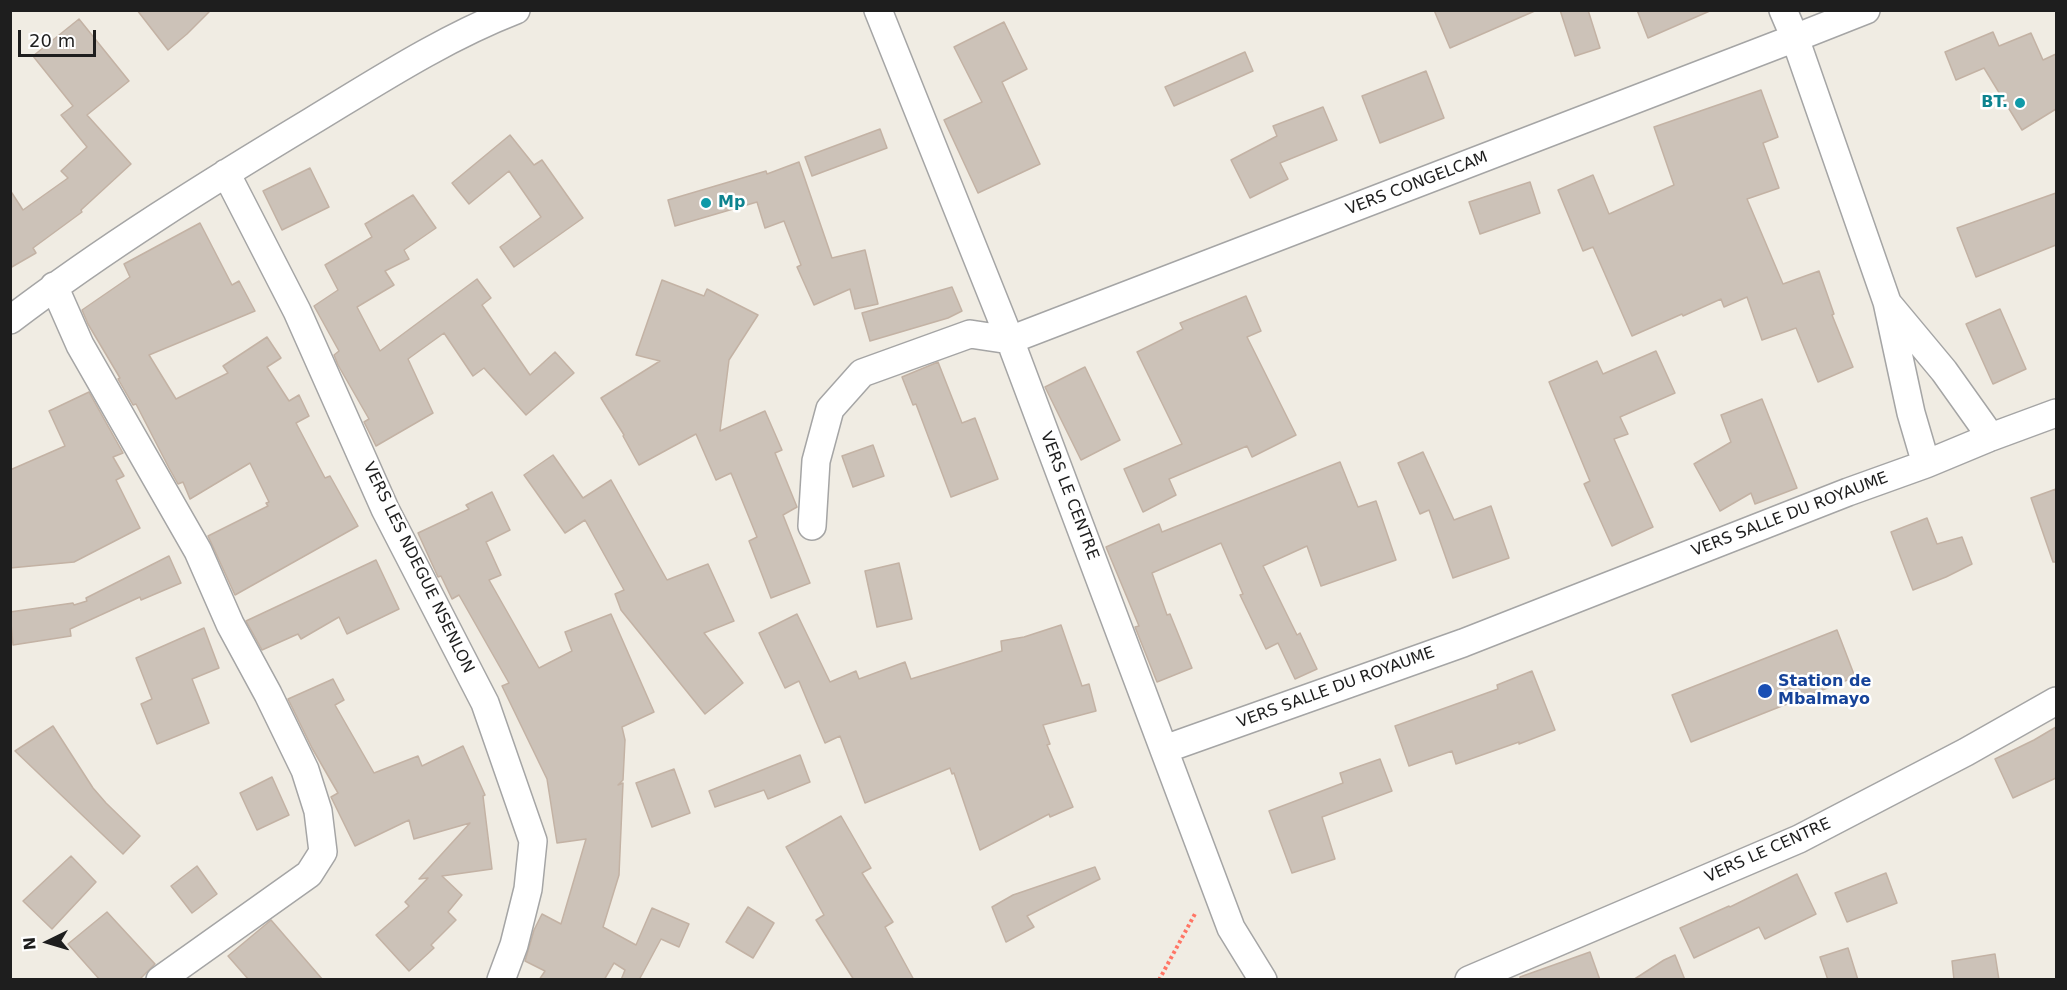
<!DOCTYPE html>
<style>
body{margin:0}
#map{position:relative;width:2067px;height:990px;overflow:hidden;background:#f0ece3;font-family:"DejaVu Sans",sans-serif}
canvas{display:block}
.frame{position:absolute;inset:0;border:12px solid #1e1e1e;pointer-events:none}
.north{position:absolute;left:18px;top:912px;width:60px;height:60px;-webkit-text-stroke:4px #fff;paint-order:stroke;rotate:265deg;font-size:16px;font-weight:700;line-height:24px;text-align:center;color:#1e1e1e}
.north::after{content:'';display:block;margin:auto;width:21px;height:27px;background:#1e1e1e;clip-path:polygon(50% 0,100% 100%,50% 72%,0 100%)}
.scale{position:absolute;left:18px;top:30px;width:78px;height:27px;box-sizing:border-box;border:3px solid #1e1e1e;border-top:0;padding-left:8px;font-size:18px;line-height:21px;white-space:nowrap;color:#1e1e1e;-webkit-text-stroke:4px #fff;paint-order:stroke}
</style>
<div id="map">
<canvas width="2067" height="990"></canvas>
<div class="frame"></div>
<div class="north">N</div>
<div class="scale">20 m</div>
</div>
<script>
const ctx = document.querySelector('canvas').getContext('2d');
ctx.lineJoin = 'round';
function paint(path, color) { ctx.fillStyle = color; ctx.fill(path, 'evenodd'); }
function trace(path, color, width, dash) { ctx.strokeStyle = color; ctx.lineWidth = width; ctx.lineCap = dash ? 'butt' : 'round'; ctx.setLineDash(dash || []); ctx.stroke(path); }
function label(font, color, halo, rows, align = 'center') {
  ctx.font = font + ' "DejaVu Sans",sans-serif'; ctx.lineWidth = 5; ctx.setLineDash([]); ctx.textBaseline = 'middle'; ctx.strokeStyle = halo; ctx.fillStyle = color; for (const [text, x, y, turn = 0] of rows) {
    ctx.save(); ctx.translate(x, y); ctx.rotate((+turn || 0) * Math.PI / 180); ctx.textAlign = isNaN(turn) ? turn : align; if (halo) ctx.strokeText(text, 0, 0); ctx.fillText(text, 0, 0); ctx.restore();
  }
}
const building = new Path2D(`
 M 137,10 L 211,10 L 187,34 L 168,50 Z
 M 1434,10 L 1537,10 L 1450,48 Z
 M 1560,10 L 1588,10 L 1600,48 L 1575,56 Z
 M 1637,10 L 1712,10 L 1648,38 Z
 M 79,19 L 129,81 L 87,115 L 131,164 L 81,210 L 82,212 L 33,248 L 36,253 L 10,268 L 10,190 L 23,210 L 68,178 L 61,171 L 87,147 L 61,115 L 73,106 L 33,56 Z
 M 1004,22 L 1027,69 L 1002,82 L 1040,164 L 978,193 L 944,120 L 982,102 L 954,47 Z
 M 1993,32 L 1999,46 L 2031,33 L 2043,60 L 2056,54 L 2056,109 L 2022,130 L 1984,68 L 1956,80 L 1945,52 Z
 M 1245,52 L 1253,71 L 1174,106 L 1165,87 Z
 M 1426,71 L 1444,118 L 1380,143 L 1362,96 Z
 M 1761,90 L 1778,137 L 1763,143 L 1779,188 L 1747,199 L 1783,284 L 1819,271 L 1834,314 L 1832,315 L 1853,367 L 1818,382 L 1796,328 L 1762,340 L 1747,297 L 1724,307 L 1721,299 L 1683,316 L 1682,314 L 1632,336 L 1593,247 L 1583,251 L 1558,190 L 1593,175 L 1609,214 L 1674,185 L 1654,127 Z
 M 1323,107 L 1337,140 L 1280,163 L 1288,179 L 1250,198 L 1231,160 L 1277,136 L 1273,126 Z
 M 880,129 L 887,148 L 812,176 L 805,157 Z
 M 510,135 L 534,165 L 542,160 L 583,218 L 514,267 L 500,247 L 541,217 L 509,171 L 469,204 L 452,183 Z
 M 799,162 L 832,258 L 865,250 L 878,304 L 855,309 L 850,289 L 814,305 L 797,267 L 801,265 L 784,221 L 765,228 L 757,202 L 675,226 L 668,200 L 766,171 L 767,174 Z
 M 310,168 L 329,207 L 282,230 L 263,191 Z
 M 1530,182 L 1540,213 L 1480,234 L 1469,202 Z
 M 2056,193 L 2056,245 L 1976,277 L 1957,228 Z
 M 413,195 L 436,228 L 404,250 L 409,259 L 385,271 L 394,285 L 357,307 L 380,351 L 477,279 L 491,298 L 482,305 L 530,375 L 555,352 L 574,373 L 526,415 L 484,368 L 473,376 L 444,333 L 408,359 L 433,413 L 376,446 L 364,422 L 369,419 L 338,365 L 334,355 L 339,351 L 314,306 L 338,290 L 325,265 L 372,237 L 365,224 Z
 M 200,223 L 232,285 L 239,281 L 255,311 L 149,355 L 176,399 L 228,373 L 223,366 L 267,337 L 281,358 L 267,367 L 289,401 L 299,395 L 309,416 L 296,423 L 325,478 L 330,476 L 358,526 L 235,595 L 208,536 L 268,506 L 266,503 L 269,502 L 250,463 L 190,499 L 183,482 L 178,484 L 169,468 L 136,404 L 133,405 L 118,379 L 120,378 L 88,324 L 82,310 L 130,277 L 124,264 Z
 M 662,280 L 704,296 L 707,289 L 758,315 L 729,360 L 720,431 L 765,411 L 782,450 L 775,453 L 797,507 L 783,515 L 810,583 L 771,598 L 749,541 L 757,537 L 731,473 L 716,480 L 696,434 L 639,465 L 623,436 L 624,435 L 601,398 L 660,361 L 636,355 Z
 M 952,287 L 962,311 L 948,318 L 870,341 L 862,313 Z
 M 1246,296 L 1261,331 L 1247,337 L 1296,435 L 1252,457 L 1247,446 L 1169,479 L 1176,495 L 1143,512 L 1124,469 L 1182,444 L 1137,352 L 1183,329 L 1180,323 Z
 M 2000,309 L 2026,369 L 1993,384 L 1966,324 Z
 M 1656,351 L 1675,393 L 1620,417 L 1628,434 L 1614,439 L 1653,527 L 1612,546 L 1584,484 L 1590,481 L 1549,382 L 1597,361 L 1603,374 Z
 M 938,362 L 962,423 L 975,418 L 998,479 L 951,497 L 916,404 L 913,405 L 902,377 Z
 M 1085,367 L 1120,440 L 1081,460 L 1045,387 Z
 M 89,392 L 123,453 L 113,457 L 124,476 L 116,480 L 140,528 L 74,562 L 10,568 L 10,470 L 65,446 L 49,411 Z
 M 1762,399 L 1797,488 L 1755,504 L 1751,493 L 1720,511 L 1694,464 L 1731,442 L 1721,415 Z
 M 873,445 L 884,476 L 853,487 L 842,456 Z
 M 1423,452 L 1454,520 L 1491,506 L 1509,558 L 1453,578 L 1429,510 L 1420,514 L 1398,463 Z
 M 553,455 L 583,498 L 611,480 L 667,580 L 708,564 L 734,621 L 704,633 L 743,683 L 705,714 L 621,610 L 615,594 L 624,590 L 585,520 L 565,533 L 524,475 Z
 M 1340,462 L 1358,507 L 1376,501 L 1396,560 L 1321,586 L 1307,546 L 1263,566 L 1297,635 L 1300,633 L 1317,669 L 1295,679 L 1278,643 L 1266,649 L 1240,595 L 1243,594 L 1221,543 L 1152,573 L 1167,615 L 1170,614 L 1192,668 L 1157,682 L 1135,627 L 1139,626 L 1106,547 L 1159,524 L 1162,532 Z
 M 2056,489 L 2056,562 L 2053,562 L 2031,498 Z
 M 492,492 L 510,530 L 486,542 L 501,575 L 489,580 L 539,668 L 572,651 L 565,632 L 611,614 L 654,712 L 622,727 L 625,740 L 623,780 L 618,785 L 623,783 L 619,875 L 603,927 L 636,945 L 652,908 L 689,924 L 679,947 L 661,939 L 639,980 L 621,980 L 625,970 L 614,963 L 604,980 L 539,980 L 545,971 L 525,961 L 534,930 L 542,914 L 561,924 L 586,839 L 557,843 L 547,779 L 502,686 L 509,683 L 459,595 L 452,599 L 441,576 L 438,577 L 418,533 L 469,509 L 466,505 Z
 M 1927,518 L 1937,544 L 1962,537 L 1972,564 L 1946,577 L 1913,590 L 1891,532 Z
 M 169,556 L 181,583 L 141,600 L 140,597 L 70,629 L 71,636 L 13,645 L 10,612 L 73,603 L 74,605 L 87,601 L 86,598 Z
 M 376,560 L 399,609 L 347,634 L 339,617 L 301,639 L 298,634 L 262,650 L 246,621 Z
 M 899,563 L 912,619 L 877,627 L 865,571 Z
 M 797,614 L 830,682 L 856,671 L 859,679 L 905,662 L 911,679 L 1002,651 L 1001,641 L 1024,637 L 1061,625 L 1082,686 L 1089,684 L 1096,711 L 1043,725 L 1050,744 L 1047,745 L 1073,807 L 1050,817 L 1049,814 L 980,850 L 954,773 L 952,774 L 950,768 L 865,803 L 840,736 L 825,743 L 799,681 L 785,688 L 759,633 Z
 M 204,628 L 219,668 L 192,679 L 209,723 L 157,744 L 141,704 L 152,699 L 136,658 Z
 M 1837,630 L 1855,677 L 1691,742 L 1672,695 Z
 M 1532,671 L 1555,730 L 1519,744 L 1519,742 L 1456,764 L 1452,751 L 1409,766 L 1395,726 L 1498,689 L 1497,685 Z
 M 333,679 L 344,700 L 335,705 L 374,773 L 418,756 L 422,766 L 463,746 L 485,795 L 483,796 L 492,869 L 442,876 L 462,895 L 448,912 L 456,920 L 431,945 L 434,948 L 409,971 L 376,935 L 409,906 L 405,902 L 428,878 L 419,879 L 470,823 L 414,839 L 409,820 L 355,846 L 331,797 L 338,793 L 312,748 L 288,699 Z
 M 53,726 L 93,788 L 106,803 L 140,836 L 123,854 L 15,751 Z
 M 2056,727 L 2056,778 L 2013,798 L 1995,759 L 2034,740 Z
 M 800,755 L 810,782 L 768,799 L 764,790 L 715,807 L 709,791 Z
 M 1380,759 L 1392,791 L 1322,817 L 1335,859 L 1292,873 L 1269,811 L 1343,783 L 1340,773 Z
 M 674,769 L 690,813 L 652,827 L 636,783 Z
 M 272,777 L 289,815 L 257,830 L 240,793 Z
 M 841,816 L 871,868 L 862,873 L 893,922 L 885,927 L 914,980 L 854,980 L 816,920 L 824,915 L 786,847 Z
 M 71,856 L 96,882 L 52,929 L 23,901 Z
 M 197,866 L 217,894 L 192,913 L 171,886 Z
 M 1095,867 L 1100,879 L 1027,916 L 1034,927 L 1006,942 L 992,907 L 1013,895 Z
 M 1886,873 L 1897,903 L 1847,922 L 1835,893 Z
 M 1797,874 L 1816,914 L 1765,939 L 1759,927 L 1694,958 L 1680,928 L 1729,906 L 1730,907 Z
 M 748,907 L 774,923 L 753,958 L 726,942 Z
 M 107,912 L 155,964 L 139,980 L 100,980 L 68,944 Z
 M 271,920 L 323,980 L 249,980 L 228,956 Z
 M 1848,948 L 1858,980 L 1828,980 L 1820,957 Z
 M 1590,952 L 1600,980 L 1520,980 L 1520,977 Z
 M 1995,954 L 1999,980 L 1954,980 L 1952,961 Z
 M 1675,955 L 1685,980 L 1633,980 L 1664,960 Z`);
paint(building, '#ccc2b8');
trace(building, '#c3b2a4', 1.5);
const minor = new Path2D(`
 M 878,10 L 1010,340 L 1231,928 L 1263,980
 M 226,173 L 297,311 L 385,509 L 485,703 L 533,841 L 528,889 L 514,945 L 501,980
 M 54,286 L 80,345 L 198,551 L 230,624 L 268,694 L 305,770 L 318,811 L 323,852 L 309,874 L 160,980
 M 1889,305 L 1944,371 L 1991,437
 M 10,320 C 106,247 209,183 312,121 C 378,81 444,38 516,10
 M 1926,464 L 1991,437 L 2056,413
 M 812,526 L 816,461 L 830,409 L 862,373 L 970,334 L 1010,340 L 1795,38 L 1783,10
 M 1165,749 L 1463,643 L 1848,492 L 1926,464 L 1911,413 L 1887,302 L 1795,38 L 1866,10
 M 1469,980 L 1799,839 L 1966,752 L 2056,701`);
trace(minor, '#a5a5a5', 30);
trace(new Path2D(`
 M 1159,980 L 1196,912`), '#ff7565', 4, [3, 3]);
trace(minor, '#fff', 27);
for (const [x, y, r, color] of [
 [2020,103,6,"#0f9aa8"],
 [706,203,6,"#0f9aa8"],
 [1765,691,8,"#1a4fb4"]
]) { const dot = new Path2D(); dot.arc(x, y, r, 0, 2 * Math.PI); ctx.fillStyle = color; ctx.fill(dot); trace(dot, '#fff', 2); }
label('bold 16px', '#0d838f', '#fff', [
 ["BT.",2008,103],
 ["Mp",718,203,"left"]
], 'right');
label('16px', '#1e1e1e', '#fff', [
 ["VERS CONGELCAM",1417,184,-21],
 ["VERS LE CENTRE",1069,496,69],
 ["VERS SALLE DU ROYAUME",1790,515,-21],
 ["VERS LES NDEGUE NSENLON",418,568,64],
 ["VERS SALLE DU ROYAUME",1336,688,-20],
 ["VERS LE CENTRE",1768,851,-24]
]);
label('bold 16px', '#164399', '#fff', [
 ["Station de",1778,682],
 ["Mbalmayo",1778,700]
], 'left');
</script>
